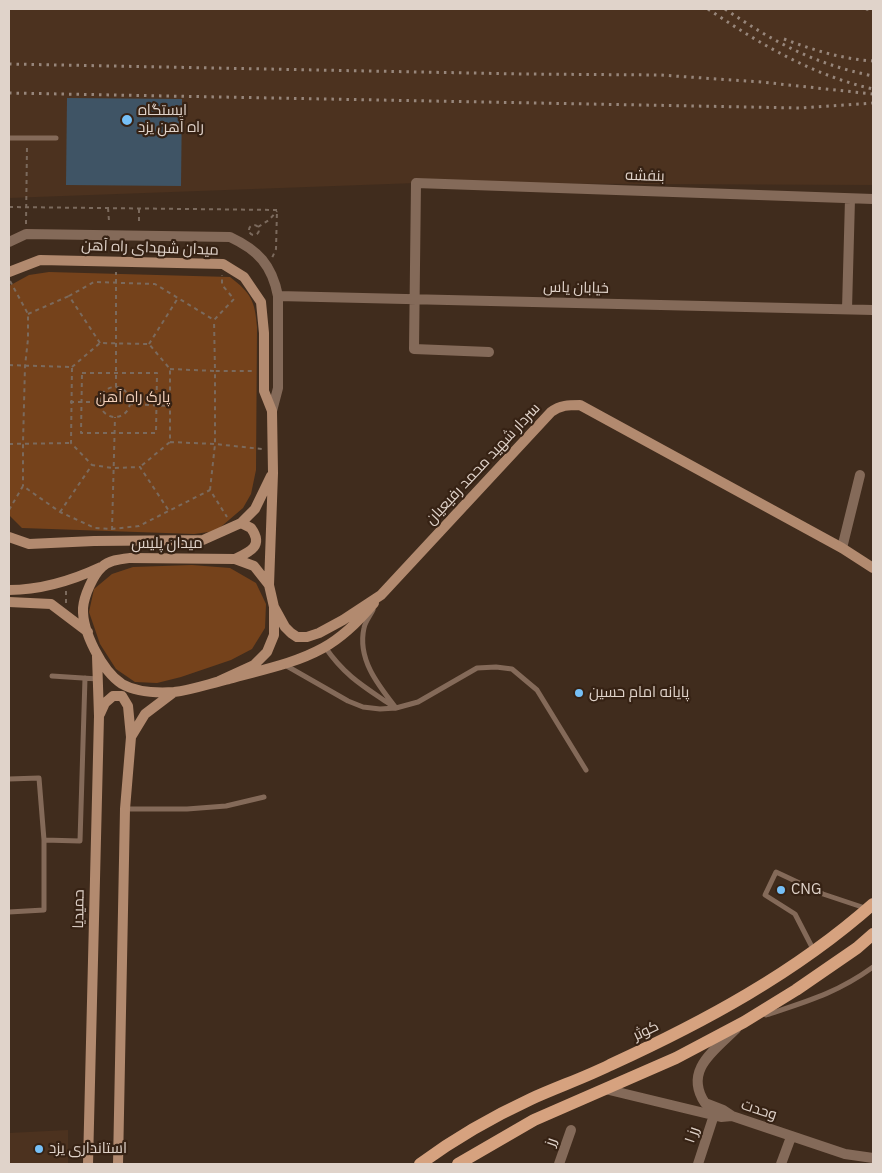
<!DOCTYPE html>
<meta charset="utf-8">
<style>
body{margin:0}
#map{position:relative;width:882px;height:1173px;overflow:hidden;background:#402c1d;font-family:"IBM Plex Sans",sans-serif}
canvas{display:block}
.frame{position:absolute;inset:0;border:10px solid #e0d3ca;pointer-events:none}
</style>
<div id="map">
<canvas width="882" height="1173"></canvas>
<div class="frame"></div>
</div>
<script>
const ctx = document.querySelector('canvas').getContext('2d');
ctx.lineJoin = 'round';
function paint(path, color) { ctx.fillStyle = color; ctx.fill(path, 'evenodd'); }
function trace(path, color, width, dash) { ctx.strokeStyle = color; ctx.lineWidth = width; ctx.lineCap = dash ? 'butt' : 'round'; ctx.setLineDash(dash || []); ctx.stroke(path); }
function label(font, color, halo, rows, align = 'center') {
  ctx.font = font + ' "IBM Plex Sans",Cairo,sans-serif'; ctx.lineWidth = 4.5; ctx.setLineDash([]); ctx.textBaseline = 'middle'; ctx.strokeStyle = halo; ctx.fillStyle = color; for (const [text, x, y, turn = 0] of rows) {
    ctx.save(); ctx.translate(x, y); ctx.rotate((+turn || 0) * Math.PI / 180); ctx.textAlign = isNaN(turn) ? turn : align; if (halo) ctx.strokeText(text, 0, 0); ctx.fillText(text, 0, 0); ctx.restore();
  }
}
paint(new Path2D(`
 M 9,9 L 873,9 L 873,185 L 416,183 L 9,198 Z
 M 68,1130 L 68,1164 L 9,1164 L 9,1133 Z`), '#4c321f');
paint(new Path2D(`
 M 49,272 L 230,277 C 251,293 255,301 257,327 L 256,470 L 251,494 L 243,508 L 216,531 L 194,534 L 22,528 L 9,515 L 9,286 L 29,275 Z
 M 192,565 L 230,568 L 256,583 L 266,604 L 265,628 L 252,649 L 231,660 L 181,677 L 157,683 L 135,682 L 116,669 L 100,644 L 89,612 L 94,589 L 112,574 L 133,567 Z`), '#75421b');
paint(new Path2D(`
 M 67,98 L 182,99 L 181,186 L 66,185 Z`), '#3f5465');
trace(new Path2D(`
 M 9,207 L 277,210 L 276,249 L 272,258
 M 108,208 L 109,221
 M 139,209 L 139,221
 M 26,224 L 27,146
 M249 230a5 5 0 1 1 10 0a5 5 0 1 1-10 0Z
 M 258,227 L 269,220 L 277,211
 M 10,281 L 28,314 L 28,339 L 25,366 L 23,443 L 23,486
 M 28,314 L 69,296
 M 100,343 L 69,296 L 94,282 L 155,284 L 214,320 L 234,299 L 222,285 L 222,275
 M 149,344 L 178,298
 M 9,365 L 72,367 L 71,443 L 92,465
 M 72,367 L 100,343 L 149,344 L 170,369 L 170,442 L 140,467
 M 170,369 L 215,371 L 214,320
 M 82,373 L 157,373 L 156,433 L 81,433 Z
 M100 402a15 15 0 1 1 30 0a15 15 0 1 1-30 0Z
 M 116,387 L 116,272
 M 70,402 L 100,402
 M 129,404 L 169,406
 M 170,442 L 215,444 L 262,449
 M 9,444 L 71,443
 M 210,490 L 215,444 L 215,371 L 253,371
 M 9,510 L 23,486 L 60,512 L 95,528 L 112,529 L 139,526 L 210,490 L 227,517
 M 60,512 L 92,465 L 113,468 L 140,467 L 169,511
 M 112,530 L 115,417
 M 66,603 L 66,590`), '#7b6a5d', 2, [4, 4]);
trace(new Path2D(`
 M 9,138 L 56,138
 M 373,610 C 370,616 365,622 364,628 C 357,659 378,685 396,708
 M 325,647 C 345,676 363,686 391,705
 M 285,665 L 348,701 L 363,707 L 380,709 L 396,708 L 418,702 L 477,668 L 496,667 L 512,669 L 537,690 L 586,770
 M 52,676 L 98,679
 M 9,779 L 39,778 L 44,840 L 44,910 L 9,912
 M 125,809 L 187,809 L 226,806 L 264,797
 M 44,840 L 80,841 L 85,678
 M 813,949 L 795,914 L 765,895 L 776,872 L 823,894 L 865,908
 M 766,1015 C 808,1001 837,993 873,967`), '#846a59', 5);
trace(new Path2D(`
 M 9,242 L 26,234 L 230,237 C 258,250 272,265 278,296 L 278,388 L 272,411
 M 278,296 L 873,310
 M 847,309 L 850,199
 M 489,352 L 414,349 L 416,183 L 873,199
 M 842,548 L 860,475
 M 605,1089 L 721,1117 L 732,1116 L 845,1154 L 873,1158
 M 732,1116 L 723,1110 L 705,1103 C 683,1070 715,1050 736,1029
 M 559,1164 L 571,1130
 M 698,1164 L 714,1115
 M 781,1164 L 791,1137`), '#846a59', 10);
trace(new Path2D(`
 M 9,272 L 40,260 L 223,264 L 244,277 L 261,302 L 264,333 L 264,391 L 272,411 L 273,473 L 269,585
 M 241,523 L 255,509 L 271,476
 M 9,537 L 29,544 L 94,541 L 203,540 L 241,523 L 251,528 C 264,546 250,552 235,559
 M 9,590 C 42,590 71,581 101,567
 M 9,602 L 51,604 L 88,632
 M 274,607 L 285,627 L 291,633 L 297,637 L 307,637 L 319,633 L 343,620 L 381,595 L 551,412 C 560,405 569,405 580,405 L 842,548 L 873,568
 M 219,681 L 254,665 L 267,652 L 274,635 L 274,607 L 269,585 L 254,566 L 235,559 L 130,558 C 121,559 109,560 102,567 C 93,575 84,596 83,608 C 82,631 102,671 122,684 C 136,692 158,693 174,692 C 192,690 211,683 229,679 C 261,670 294,664 323,648 C 343,637 359,621 374,603
 M 100,714 L 105,703 L 113,696 L 122,696 L 128,706 L 131,737
 M 88,1164 L 99,716 L 97,656
 M 118,1164 L 125,809 L 131,737 L 145,714 L 174,692`), '#b28a6f', 10);
trace(new Path2D(`
 M 420,1164 C 454,1139 492,1117 531,1099 C 557,1087 584,1078 610,1065 C 704,1022 795,973 873,904
 M 458,1164 L 534,1120 L 676,1058 L 744,1022 L 796,990 L 857,948 L 873,934`), '#d6a27f', 12);
trace(new Path2D(`
 M 708,9 C 760,44 812,75 873,89
 M 725,9 C 774,42 814,64 873,76
 M 866,9 L 873,10
 M 784,39 C 813,50 842,59 873,61
 M 9,64 L 522,74 L 660,75 L 761,82 L 873,94
 M 9,93 L 800,108 L 873,103`), '#97867b', 3, [2.5, 5]);
for (const [x, y, r, color] of [
 [127,120,6,"#76c0f7"],
 [579,693,5,"#76c0f7"],
 [781,890,5,"#76c0f7"],
 [39,1149,5,"#76c0f7"]
]) { const dot = new Path2D(); dot.arc(x, y, r, 0, 2 * Math.PI); ctx.fillStyle = color; ctx.fill(dot); trace(dot, '#362214', 2); }
label('15px', '#e0d3ca', '#362214', [
 ["ایستگاه",138,111],
 ["راه آهن یزد",138,128],
 ["پایانه امام حسین",589,693],
 ["CNG",791,890],
 ["استانداری یزد",49,1149]
], 'left');
label('15px', '#e0d3ca', '#362214', [
 ["بنفشه",645,176,2],
 ["میدان شهدای راه آهن",150,248,2],
 ["خیابان یاس",576,288,1],
 ["سردار شهید محمد رفیعیان",483,464,-47],
 ["میدان پلیس",167,544],
 ["حمیدیا",79,909,-89],
 ["کوثر",646,1031,-25],
 ["وحدت",759,1110,18],
 ["رز ۱",692,1135,-71],
 ["رز",551,1142,-71]
]);
label('15px', '#f3d1bb', '#362214', [
 ["پارک راه آهن",133,398]
]);
</script>
